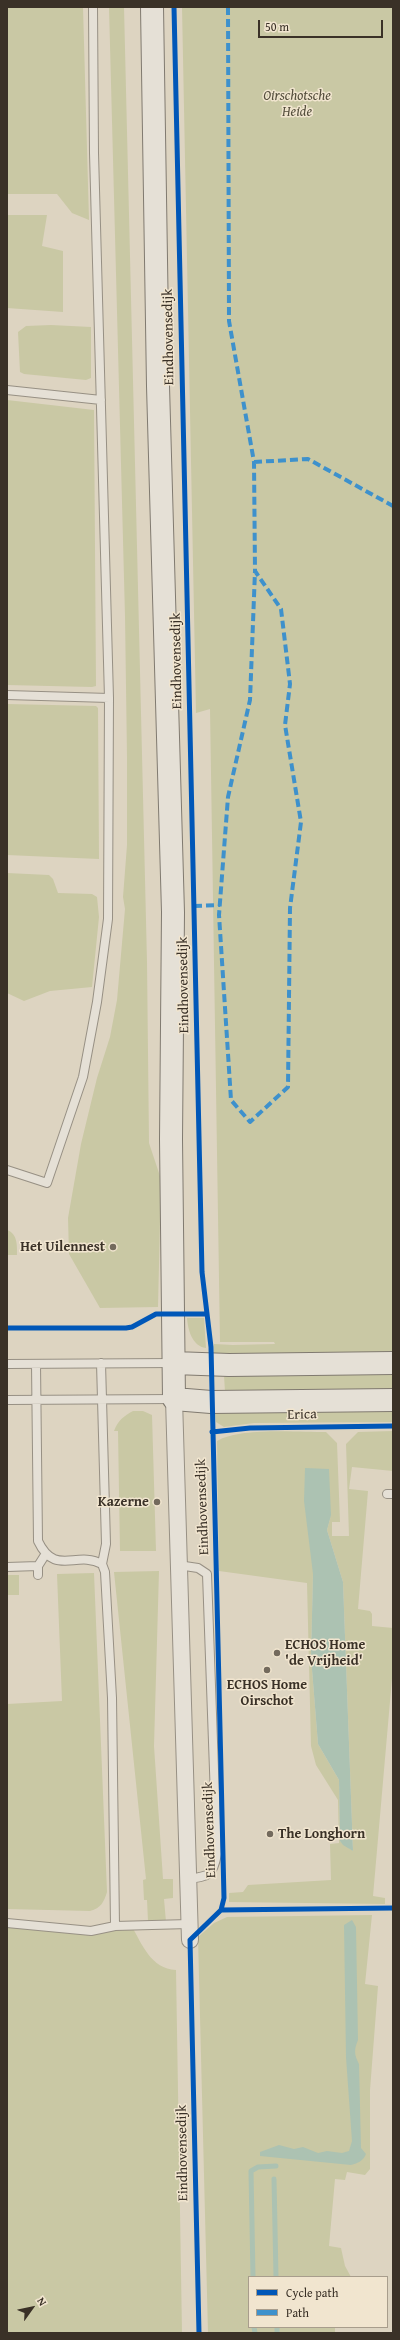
<!DOCTYPE html>
<style>
body{margin:0}
#map{position:relative;width:400px;height:2340px;overflow:hidden;background:#ddd4c1;font-family:"Gentium Book Plus",serif}
canvas{display:block}
.frame{position:absolute;inset:0;border:8px solid #3a3127;pointer-events:none}
.legend{position:absolute;left:248px;top:2276px;width:140px;height:52px;box-sizing:border-box;background:#f1e5cf;border:1px solid #a89d8c;margin:0;padding:5px 7px;list-style:none;font-size:12px;color:#3a3127}
.legend li{display:flex;align-items:center;gap:8px;height:20px}
.legend b{width:20px;border:1px solid #a89d8c}
.north{position:absolute;left:12px;top:2288px;width:40px;height:40px;-webkit-text-stroke:3px #f1e5cf;paint-order:stroke;rotate:57deg;font-size:11px;font-weight:700;line-height:16px;text-align:center;color:#3a3127}
.north::after{content:'';display:block;margin:auto;width:14px;height:18px;background:#3a3127;clip-path:polygon(50% 0,100% 100%,50% 72%,0 100%)}
.scale{position:absolute;left:258px;top:20px;width:125px;height:18px;box-sizing:border-box;border:2px solid #3a3127;border-top:0;padding-left:5px;font-size:12px;line-height:14px;white-space:nowrap;color:#3a3127;-webkit-text-stroke:3px #f1e5cf;paint-order:stroke}
</style>
<div id="map">
<canvas width="400" height="2340"></canvas>
<div class="frame"></div>
<ul class="legend">
<li><b style="height:5px;background:#0057b8"></b>Cycle path</li>
<li><b style="height:5px;background:#3e91cc"></b>Path</li>
</ul>
<div class="north">N</div>
<div class="scale">50 m</div>
</div>
<script>
const ctx = document.querySelector('canvas').getContext('2d');
ctx.lineJoin = 'round';
function paint(path, color) { ctx.fillStyle = color; ctx.fill(path, 'evenodd'); }
function trace(path, color, width, dash) { ctx.strokeStyle = color; ctx.lineWidth = width; ctx.lineCap = dash ? 'butt' : 'round'; ctx.setLineDash(dash || []); ctx.stroke(path); }
function label(font, color, halo, rows, align = 'center') {
  ctx.font = font + ' "Gentium Book Plus",serif'; ctx.lineWidth = 3; ctx.setLineDash([]); ctx.textBaseline = 'middle'; ctx.strokeStyle = halo; ctx.fillStyle = color; for (const [text, x, y, turn = 0] of rows) {
    ctx.save(); ctx.translate(x, y); ctx.rotate((+turn || 0) * Math.PI / 180); ctx.textAlign = isNaN(turn) ? turn : align; if (halo) ctx.strokeText(text, 0, 0); ctx.fillText(text, 0, 0); ctx.restore();
  }
}
paint(new Path2D(`
 M 7,7 L 83,7 L 89,220 L 72,213 L 57,194 L 7,194 Z
 M 109,7 L 124,7 L 147,962 L 149,1143 L 161,1179 L 158,1307 L 100,1308 L 69,1254 L 68,1218 L 81,1144 L 97,1078 L 110,1037 L 117,1000 L 125,909 L 123,897 L 127,845 L 127,757 L 125,616 Z
 M 182,7 L 393,7 L 393,1355 L 214,1354 L 214,1344 L 233,1345 L 275,1344 L 274,1342 L 220,1342 L 210,709 L 196,713 Z
 M 7,215 L 47,215 L 42,246 L 63,251 L 63,312 L 7,308 Z
 M 51,325 L 91,327 L 91,378 L 86,380 L 24,374 L 20,372 L 18,332 L 26,326 Z
 M 7,400 L 94,410 L 96,686 L 92,687 L 7,685 Z
 M 7,704 L 96,706 L 98,708 L 99,859 L 7,855 Z
 M 7,873 L 49,875 L 53,879 L 58,893 L 92,894 L 97,897 L 99,917 L 92,987 L 50,991 L 24,1001 L 7,993 Z
 M 7,1230 C 18,1234 17,1246 17,1255 L 7,1255 Z
 M 187,1318 L 204,1318 L 206,1348 C 192,1346 188,1330 187,1318 Z
 M 393,1373 L 393,1390 L 225,1392 L 224,1375 Z
 M 393,1409 L 393,1422 L 254,1423 L 224,1427 L 216,1422 L 215,1414 L 220,1412 Z
 M 133,1411 L 143,1411 L 152,1415 L 156,1551 L 120,1551 L 118,1431 L 114,1431 C 118,1420 124,1416 133,1411 Z
 M 393,1431 L 393,1471 L 352,1467 L 349,1489 L 368,1491 L 358,1609 L 370,1611 L 372,1614 L 372,1626 L 393,1628 L 393,1667 L 373,1896 L 385,1898 L 385,1904 L 229,1902 L 229,1893 L 243,1892 L 248,1885 L 331,1880 L 330,1844 L 339,1843 L 338,1800 L 316,1765 L 311,1746 L 307,1583 L 219,1571 L 217,1441 C 239,1427 299,1432 326,1432 L 337,1443 L 340,1522 L 332,1522 L 332,1536 L 349,1536 L 346,1444 L 358,1432 ZM 331,1515 L 327,1530 L 343,1582 L 353,1851 L 340,1841 L 339,1780 L 318,1744 L 311,1657 L 313,1574 Z
 M 159,1571 L 154,1746 L 163,1879 L 173,1879 L 173,1898 L 164,1899 L 166,1922 L 148,1921 L 147,1900 L 144,1900 L 143,1880 L 146,1879 L 114,1572 Z
 M 94,1573 L 107,1892 C 104,1902 101,1908 90,1911 L 7,1909 L 7,1704 L 62,1701 L 57,1574 Z
 M 7,1575 L 19,1575 L 19,1595 L 7,1595 Z
 M 372,1915 L 365,1984 L 378,1986 L 370,2090 L 370,2169 L 365,2175 L 347,2172 L 345,2180 L 335,2179 L 329,2246 L 341,2248 L 345,2266 L 351,2277 L 249,2277 L 249,2327 L 335,2327 L 335,2333 L 208,2333 L 198,1937 L 214,1923 L 227,1917 Z
 M 7,1923 L 91,1931 L 131,1925 C 142,1944 151,1969 176,1970 L 182,2333 L 7,2333 Z`), '#c9c8a4');
paint(new Path2D(`
 M 305,1468 L 329,1469 L 331,1515 L 327,1530 L 343,1582 L 353,1851 L 343,1845 L 340,1841 L 339,1780 L 318,1744 L 311,1657 L 313,1574 L 304,1501 Z
 M 352,1920 L 356,1927 L 358,2040 C 354,2050 354,2054 359,2064 L 361,2148 L 366,2154 C 363,2161 358,2163 351,2165 L 260,2156 L 260,2152 L 279,2145 L 294,2149 L 303,2147 L 318,2153 L 327,2151 L 342,2153 L 349,2151 L 352,2141 L 346,2057 L 344,1925 Z`), '#acc2b2');
trace(new Path2D(`
 M 274,2179 L 276,2277
 M 253,2277 L 251,2171 L 258,2167 L 276,2166
 M 254,2327 L 255,2333
 M 277,2327 L 277,2333`), '#acc2b2', 5);
const lane = new Path2D(`
 M 7,390 L 101,400
 M 7,695 L 109,698
 M 7,1170 L 47,1183 L 83,1077 L 97,1002 L 108,919 L 109,698 L 94,153 L 93,7
 M 101,1363 L 106,1544 L 102,1564 L 105,1572 L 112,1698 L 115,1926
 M 7,1364 L 173,1363
 M 36,1364 L 38,1541 C 55,1577 76,1550 102,1564
 M 7,1400 L 174,1399
 M 387,1494 L 393,1494
 M 178,1565 L 198,1568 L 207,1574 L 217,1854 C 213,1876 209,1876 188,1879
 M 7,1567 L 38,1566
 M 38,1575 L 38,1566 L 45,1555
 M 7,1923 L 91,1931 L 115,1926 L 189,1924`);
const street = new Path2D(`
 M 174,1399 L 190,1940`);
const secondary = new Path2D(`
 M 152,7 L 158,386 L 173,912 L 171,1139 L 174,1399 L 211,1402 L 393,1400
 M 174,1363 L 229,1365 L 393,1363`);
trace(lane, '#979084', 10);
trace(street, '#979084', 18);
trace(secondary, '#807a70', 24);
trace(lane, '#e5e0d6', 8);
trace(street, '#e5e0d6', 16);
trace(secondary, '#e5e0d6', 22);
trace(new Path2D(`
 M 228,7 L 229,321 L 254,462 L 255,571 L 281,609 L 290,684 L 285,725 L 301,822 L 290,908 L 288,1087 L 250,1122 L 231,1100 L 219,915 L 228,797 L 250,700 L 255,571
 M 254,462 L 308,459 L 393,506
 M 194,906 L 220,905`), '#3e91cc', 4, [8, 4]);
trace(new Path2D(`
 M 174,7 L 202,1272 L 211,1347 L 224,1898 L 221,1910 L 190,1940 L 199,2333
 M 7,1328 L 126,1328 L 132,1327 L 156,1314 L 206,1314
 M 212,1432 L 250,1428 L 393,1426
 M 221,1910 L 393,1908`), '#0057b8', 5);
for (const [x, y, r, color] of [
 [113,1247,4,"#736a5d"],
 [157,1502,4,"#736a5d"],
 [277,1653,4,"#736a5d"],
 [267,1670,4,"#736a5d"],
 [270,1834,4,"#736a5d"]
]) { const dot = new Path2D(); dot.arc(x, y, r, 0, 2 * Math.PI); ctx.fillStyle = color; ctx.fill(dot); trace(dot, '#f1e5cf', 1.5); }
label('italic 14px', '#534d3b', '#f1e5cf', [
 ["Oirschotsche",297,96],
 ["Heide",297,112]
]);
label('14px', '#3a3127', '#f1e5cf', [
 ["Eindhovensedijk",169,337,-91],
 ["Eindhovensedijk",177,661,-91],
 ["Eindhovensedijk",184,985,-91],
 ["Erica",302,1415,-1],
 ["Eindhovensedijk",203,1507,-92],
 ["Eindhovensedijk",210,1830,-92],
 ["Eindhovensedijk",183,2153,-91]
]);
label('bold 14px', '#3a3127', '#f1e5cf', [
 ["Het Uilennest",105,1247],
 ["Kazerne",149,1502],
 ["ECHOS Home",285,1645,"left"],
 ["'de Vrijheid'",285,1661,"left"],
 ["ECHOS Home",267,1685,"center"],
 ["Oirschot",267,1701,"center"],
 ["The Longhorn",278,1834,"left"]
], 'right');
</script>
